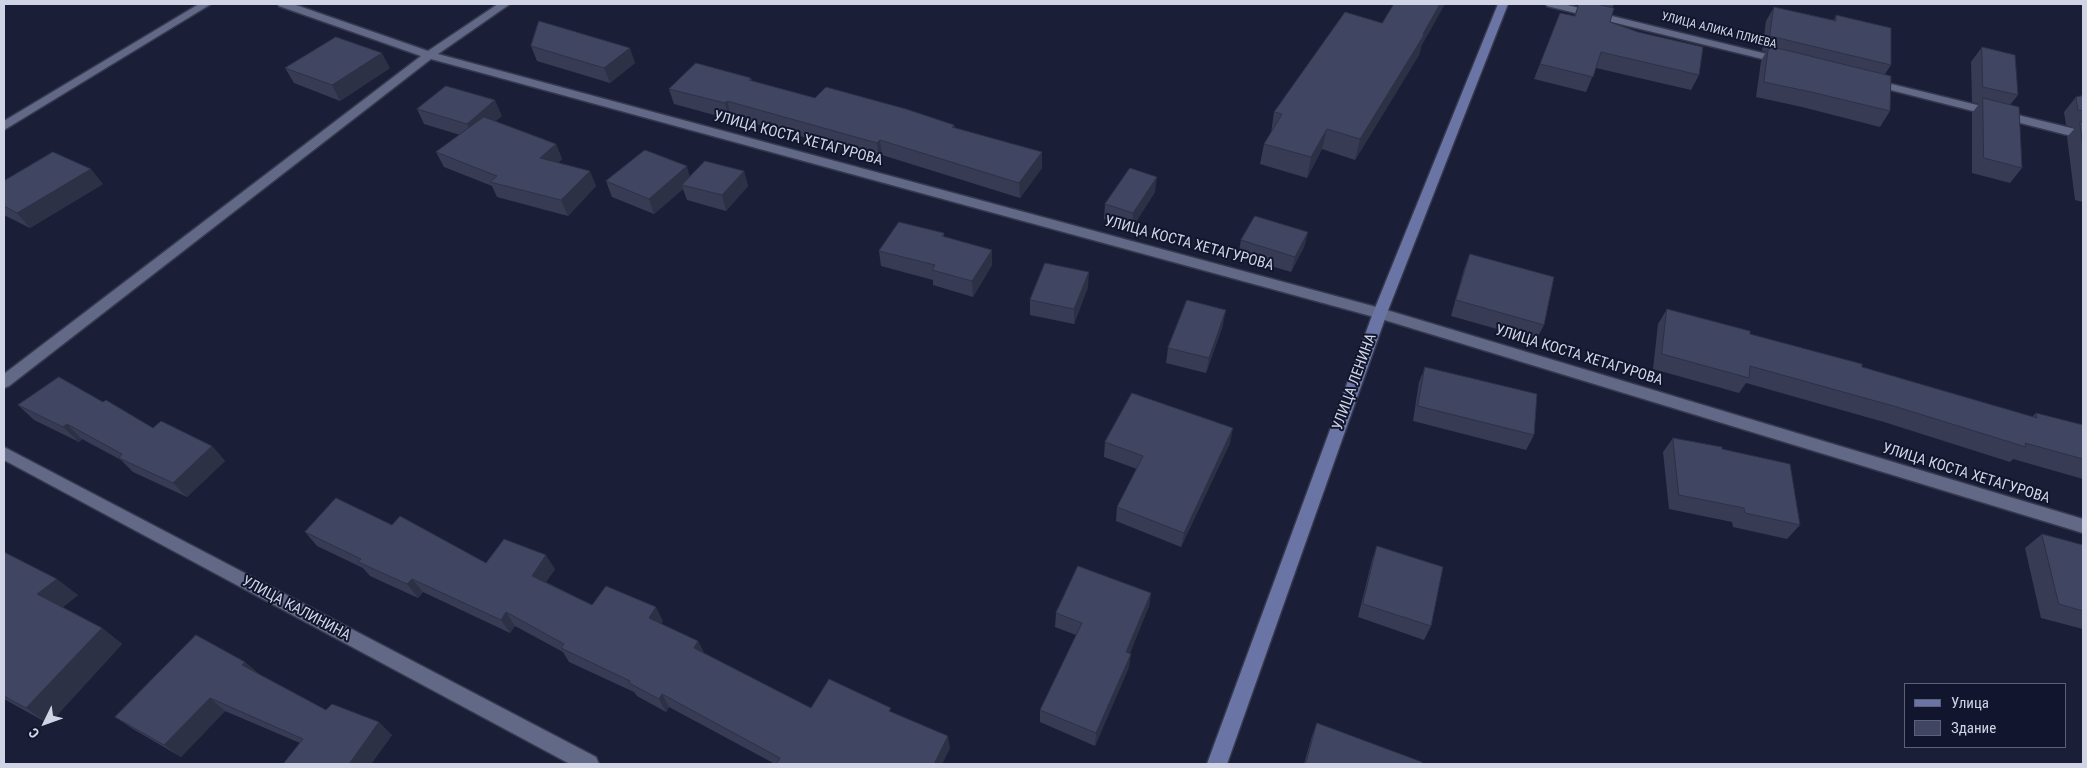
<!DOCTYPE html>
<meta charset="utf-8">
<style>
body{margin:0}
#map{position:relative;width:2087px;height:768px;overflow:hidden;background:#1a1f37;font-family:"Roboto Condensed",sans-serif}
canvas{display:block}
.frame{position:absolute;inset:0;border:5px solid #d0d4e5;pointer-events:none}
.legend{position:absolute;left:1904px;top:683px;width:162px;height:65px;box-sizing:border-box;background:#11152d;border:1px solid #5d6177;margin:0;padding:6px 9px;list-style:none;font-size:15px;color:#d0d4e5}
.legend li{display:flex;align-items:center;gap:10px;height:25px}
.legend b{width:25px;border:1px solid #5d6177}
.north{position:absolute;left:20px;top:698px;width:50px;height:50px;-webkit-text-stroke:4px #11152d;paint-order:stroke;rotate:228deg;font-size:14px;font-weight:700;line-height:20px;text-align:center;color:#d0d4e5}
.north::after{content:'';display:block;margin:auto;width:18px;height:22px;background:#d0d4e5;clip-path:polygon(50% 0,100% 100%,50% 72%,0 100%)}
</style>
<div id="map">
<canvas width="2087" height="768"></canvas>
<div class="frame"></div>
<ul class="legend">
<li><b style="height:6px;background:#6a75a6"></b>Улица</li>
<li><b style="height:14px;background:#404662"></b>Здание</li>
</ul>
<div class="north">С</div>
</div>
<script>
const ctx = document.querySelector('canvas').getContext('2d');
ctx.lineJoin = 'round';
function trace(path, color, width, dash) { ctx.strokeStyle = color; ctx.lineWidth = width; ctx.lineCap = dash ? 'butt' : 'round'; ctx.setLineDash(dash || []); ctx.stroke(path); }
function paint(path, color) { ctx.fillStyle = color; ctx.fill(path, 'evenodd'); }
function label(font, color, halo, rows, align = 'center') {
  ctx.font = font + ' "Roboto Condensed",sans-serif'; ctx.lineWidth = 4; ctx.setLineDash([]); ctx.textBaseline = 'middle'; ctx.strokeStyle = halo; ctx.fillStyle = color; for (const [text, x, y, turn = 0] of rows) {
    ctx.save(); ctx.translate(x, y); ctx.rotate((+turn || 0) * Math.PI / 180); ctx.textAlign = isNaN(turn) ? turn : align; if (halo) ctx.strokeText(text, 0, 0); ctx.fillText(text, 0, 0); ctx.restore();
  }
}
const street = new Path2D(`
 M 199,4 L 211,4 L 4,130 L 4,121 Z
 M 278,4 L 293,4 L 428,51 L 498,4 L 510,4 L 438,54 L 1380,308 L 2083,519 L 2083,533 L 1378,318 L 431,59 L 9,386 L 4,388 L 4,374 L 421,56 L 279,6 Z
 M 1546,4 L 1563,4 L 1787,59 L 1789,61 L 1783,64 L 1547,6 Z
 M 1871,79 L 2083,131 L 2083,139 L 1867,84 L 1865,82 L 1867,80 Z
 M 4,447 L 596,757 L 599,764 L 570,764 L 4,460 Z`);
const secondary = new Path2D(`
 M 1498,4 L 1508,4 L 1387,313 L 1227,764 L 1207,764 L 1373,313 Z`);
trace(street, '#36394e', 3);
trace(secondary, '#36394e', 3);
paint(street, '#616986');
paint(secondary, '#6a75a6');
paint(new Path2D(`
 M 1577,4 L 1614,4 L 1612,8 L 1610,22 L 1699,75 L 1691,90 L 1596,68 L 1586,92 L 1534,79 L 1560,13 L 1574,16 L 1578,6 L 1577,5 Z
 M 1774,7 L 1834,20 L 1836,15 L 1891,65 L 1885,74 L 1890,111 L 1880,127 L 1802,107 L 1756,97 L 1761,61 L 1766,52 L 1762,51 L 1766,21 Z
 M 531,46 L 635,63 L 610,83 L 537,61 Z
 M 1421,47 L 1419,55 L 1355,160 L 1322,149 L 1307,178 L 1260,164 L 1264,144 L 1271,133 L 1274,112 Z
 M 1982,47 L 2018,95 L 2010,105 L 2022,168 L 2010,183 L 1972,173 L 1972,113 L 1979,104 L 1972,102 L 1971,62 Z
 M 285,68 L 390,68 L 340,101 L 294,83 Z
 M 751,78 L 752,81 L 815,98 L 954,125 L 955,128 L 1042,152 L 1042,168 L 1020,198 L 882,155 L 879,158 L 731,117 L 729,119 L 674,104 L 669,89 Z
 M 2083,96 L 2083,202 L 2075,200 L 2067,137 L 2075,128 L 2066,125 L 2064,112 L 2076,97 Z
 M 417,109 L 502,116 L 495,121 L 556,144 L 562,159 L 558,163 L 596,186 L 568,216 L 497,197 L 492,186 L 444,167 L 436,152 L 460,135 L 424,124 Z
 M 744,171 L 748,186 L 726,211 L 687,200 L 683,189 L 654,214 L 612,197 L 606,181 L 690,177 Z
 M 4,181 L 103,184 L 30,228 L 4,215 Z
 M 1155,192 L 1132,228 L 1104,219 L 1105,204 Z
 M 1308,232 L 1304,247 L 1291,272 L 1238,256 L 1241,240 Z
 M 944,233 L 944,237 L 992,250 L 992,265 L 973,297 L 933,285 L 933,280 L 881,266 L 879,251 Z
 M 1470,254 L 1544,325 L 1536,340 L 1451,316 L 1464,269 Z
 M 1088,287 L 1074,324 L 1030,315 L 1030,300 Z
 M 1667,309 L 1750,334 L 2032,417 L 2036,413 L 2083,425 L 2083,479 L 2013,459 L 2010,462 L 1884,422 L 1746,383 L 1739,393 L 1653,369 L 1658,324 Z
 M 1223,325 L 1206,373 L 1166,363 L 1168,348 Z
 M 1425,367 L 1534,435 L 1526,450 L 1413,421 L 1419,382 Z
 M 103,402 L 153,428 L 212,446 L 225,461 L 187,497 L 133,472 L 121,460 L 82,439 L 79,442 L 34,420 L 18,405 Z
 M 1673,438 L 1722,449 L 1800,525 L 1787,539 L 1733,527 L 1732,522 L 1669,509 L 1663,452 Z
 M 1105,442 L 1230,443 L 1181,547 L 1116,521 L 1117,507 L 1137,469 L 1104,457 Z
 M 392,525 L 486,563 L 555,569 L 546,582 L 592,605 L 663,621 L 661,624 L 698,641 L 704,653 L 811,708 L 892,713 L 950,748 L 942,764 L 775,764 L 669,707 L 666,712 L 637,696 L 634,692 L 569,662 L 563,652 L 515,626 L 510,633 L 423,592 L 418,598 L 370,576 L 363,568 L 317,546 L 305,532 Z
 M 2042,534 L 2083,545 L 2083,629 L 2041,618 L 2025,548 Z
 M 1377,546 L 1431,626 L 1424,640 L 1358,617 L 1372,560 Z
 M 4,552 L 78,595 L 63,607 L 102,628 L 122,644 L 49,724 L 4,699 Z
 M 1151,593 L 1149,606 L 1130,653 L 1129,667 L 1095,746 L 1040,722 L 1040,710 L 1076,635 L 1055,627 L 1056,613 Z
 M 245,662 L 260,675 L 326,710 L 392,735 L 371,764 L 283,764 L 300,743 L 225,711 L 181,757 L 133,729 L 115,717 Z
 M 1317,723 L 1422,764 L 1304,764 L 1312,736 Z`), '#373c54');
paint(new Path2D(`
 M 1440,4 L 1445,4 L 1421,47 L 1419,55 L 1355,160 L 1360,139 L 1423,34 Z
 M 630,48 L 635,63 L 610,83 L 604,68 Z
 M 382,53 L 390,68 L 340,101 L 332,85 Z
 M 495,100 L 502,116 L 474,139 L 467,124 Z
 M 727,101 L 731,117 L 729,119 L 725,103 Z
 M 1327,129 L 1322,149 L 1307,178 L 1311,157 Z
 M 880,140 L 882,155 L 879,158 L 877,143 Z
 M 556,144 L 562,159 L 547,173 L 540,158 Z
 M 1042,152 L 1042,168 L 1020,198 L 1019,183 Z
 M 687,166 L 691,182 L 682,185 L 683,189 L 654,214 L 649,199 Z
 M 91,169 L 103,184 L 30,228 L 17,213 Z
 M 590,171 L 596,186 L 568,216 L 561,200 Z
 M 744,171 L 748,186 L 726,211 L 722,195 Z
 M 1157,177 L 1155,192 L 1132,228 L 1133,213 Z
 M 1308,232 L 1304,247 L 1291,272 L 1295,257 Z
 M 992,250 L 992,265 L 973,297 L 972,281 Z
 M 1089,272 L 1088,287 L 1074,324 L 1074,309 Z
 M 1226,310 L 1223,325 L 1206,373 L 1209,358 Z
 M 67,424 L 82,439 L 79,442 L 63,427 Z
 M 1233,428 L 1230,443 L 1181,547 L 1184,533 Z
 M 212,446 L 225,461 L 187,497 L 173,483 Z
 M 546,555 L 555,569 L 541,589 L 532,576 Z
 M 57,579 L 78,595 L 58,611 L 37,594 Z
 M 412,579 L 423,592 L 418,598 L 407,584 Z
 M 1151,593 L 1149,606 L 1125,665 L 1126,652 Z
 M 656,607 L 663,621 L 656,632 L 649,618 Z
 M 506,612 L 515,626 L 510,633 L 501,620 Z
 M 102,628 L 122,644 L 49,724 L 26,708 Z
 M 698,641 L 704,655 L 694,648 Z
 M 1131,654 L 1129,667 L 1095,746 L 1096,733 Z
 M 245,662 L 260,675 L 242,665 Z
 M 662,694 L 669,707 L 666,712 L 659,699 Z
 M 210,698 L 225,711 L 181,757 L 164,745 Z
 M 379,722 L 392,735 L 371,764 L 349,764 Z
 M 948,736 L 950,748 L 942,764 L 934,764 Z`), '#2d3145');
const building = new Path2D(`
 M 1394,4 L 1440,4 L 1423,34 L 1424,35 L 1360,139 L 1327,129 L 1311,157 L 1264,144 L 1282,114 L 1274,112 L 1345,12 L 1382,23 Z
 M 1579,4 L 1596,4 L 1614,8 L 1610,22 L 1638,32 L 1703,47 L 1699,75 L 1601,52 L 1593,77 L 1540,64 L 1560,13 L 1575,16 Z
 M 1774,7 L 1836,21 L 1836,15 L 1891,28 L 1891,65 L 1770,36 Z
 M 539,21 L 630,48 L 604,68 L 531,46 Z
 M 336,37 L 382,53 L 332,85 L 285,68 Z
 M 1769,46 L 1891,76 L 1890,111 L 1811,92 L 1764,82 Z
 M 1982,47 L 2015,55 L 2018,95 L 1983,87 Z
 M 696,63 L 751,78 L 749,80 L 815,98 L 826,87 L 906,109 L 954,125 L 952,127 L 1042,152 L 1019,183 L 880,140 L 877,143 L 727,101 L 725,103 L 669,89 Z
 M 446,86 L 495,100 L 467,124 L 417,109 Z
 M 2083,96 L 2083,111 L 2078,110 L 2076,97 Z
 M 1983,98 L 2019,107 L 2022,168 L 1984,158 Z
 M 484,117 L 556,144 L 540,158 L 590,171 L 561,200 L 490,182 L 497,176 L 436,152 Z
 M 2080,122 L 2083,122 L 2083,147 Z
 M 645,150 L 687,166 L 649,199 L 606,181 Z
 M 53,152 L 91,169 L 17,213 L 4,206 L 4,181 Z
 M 705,161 L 744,171 L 722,195 L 682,185 Z
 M 1130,168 L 1157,177 L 1133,213 L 1105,204 Z
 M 1255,216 L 1308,232 L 1295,257 L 1241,240 Z
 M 899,222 L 944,233 L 942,236 L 992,250 L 972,281 L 932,270 L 935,265 L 879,251 Z
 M 1470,254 L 1554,277 L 1544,325 L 1456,300 Z
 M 1045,263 L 1089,272 L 1074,309 L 1030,300 Z
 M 1187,300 L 1226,310 L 1209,358 L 1168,348 Z
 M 1667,309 L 1750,331 L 1750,334 L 1862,364 L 1862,367 L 2037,418 L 2036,413 L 2083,425 L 2083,459 L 2025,443 L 2026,447 L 1897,407 L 1750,366 L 1749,378 L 1662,354 Z
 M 1425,367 L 1537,394 L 1534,435 L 1418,406 Z
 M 59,377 L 103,402 L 106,400 L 153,428 L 161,421 L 212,446 L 173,483 L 119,458 L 122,454 L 67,424 L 63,427 L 18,405 Z
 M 1132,393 L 1233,428 L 1184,533 L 1117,507 L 1143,456 L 1105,442 Z
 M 1673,438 L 1722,447 L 1722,449 L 1790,464 L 1800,525 L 1745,513 L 1744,508 L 1679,495 Z
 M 336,498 L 392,525 L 400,516 L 486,563 L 504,539 L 546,555 L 532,576 L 592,605 L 606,586 L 656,607 L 649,618 L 698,641 L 694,648 L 811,708 L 829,679 L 891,708 L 889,711 L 948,736 L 934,764 L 776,764 L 780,758 L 662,694 L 659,699 L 629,683 L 630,681 L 561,648 L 564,644 L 506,612 L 501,620 L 412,579 L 407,584 L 358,562 L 361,559 L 305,532 Z
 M 2042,534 L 2083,545 L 2083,611 L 2059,604 Z
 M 1377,546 L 1443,567 L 1431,626 L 1363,604 Z
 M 4,552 L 57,579 L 37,594 L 102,628 L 26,708 L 4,696 Z
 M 1078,566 L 1151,593 L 1126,652 L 1131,654 L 1096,733 L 1040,710 L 1082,623 L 1056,613 Z
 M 196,635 L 245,662 L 242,665 L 326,710 L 332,704 L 379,722 L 349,764 L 283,764 L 303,739 L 210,698 L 164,745 L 115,717 Z
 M 1317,723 L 1422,762 L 1422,764 L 1306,764 Z`);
paint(building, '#404662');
trace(building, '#2d3145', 1);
label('12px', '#d0d4e5', '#11152d', [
 ["УЛИЦА АЛИКА ПЛИЕВА",1719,31,14]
]);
label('15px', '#d0d4e5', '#11152d', [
 ["УЛИЦА КОСТА ХЕТАГУРОВА",798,139,15],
 ["УЛИЦА КОСТА ХЕТАГУРОВА",1189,244,15],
 ["УЛИЦА КОСТА ХЕТАГУРОВА",1579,356,17],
 ["УЛИЦА ЛЕНИНА",1355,382,-70],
 ["УЛИЦА КОСТА ХЕТАГУРОВА",1966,474,17],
 ["УЛИЦА КАЛИНИНА",296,609,28]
]);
</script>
